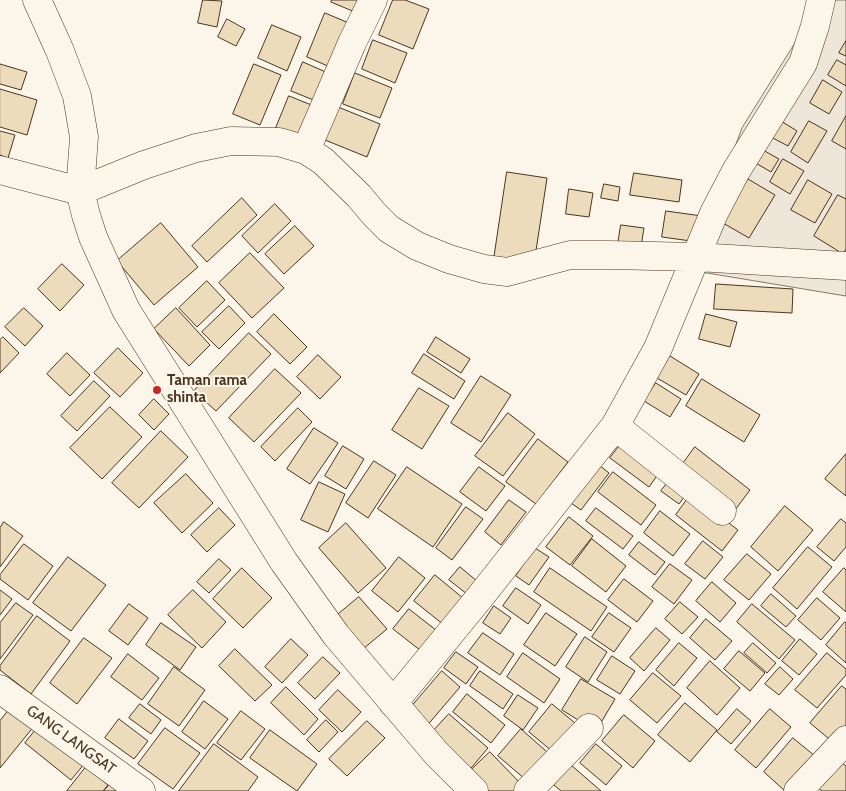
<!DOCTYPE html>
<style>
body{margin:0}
canvas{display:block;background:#fbf6e9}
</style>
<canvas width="846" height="791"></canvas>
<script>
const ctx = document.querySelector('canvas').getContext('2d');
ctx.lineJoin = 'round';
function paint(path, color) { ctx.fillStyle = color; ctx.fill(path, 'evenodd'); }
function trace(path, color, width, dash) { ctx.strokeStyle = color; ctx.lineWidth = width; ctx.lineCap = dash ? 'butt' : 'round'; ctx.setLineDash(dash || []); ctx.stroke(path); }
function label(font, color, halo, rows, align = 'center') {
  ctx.font = font + ' Cabin,sans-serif'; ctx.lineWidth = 4; ctx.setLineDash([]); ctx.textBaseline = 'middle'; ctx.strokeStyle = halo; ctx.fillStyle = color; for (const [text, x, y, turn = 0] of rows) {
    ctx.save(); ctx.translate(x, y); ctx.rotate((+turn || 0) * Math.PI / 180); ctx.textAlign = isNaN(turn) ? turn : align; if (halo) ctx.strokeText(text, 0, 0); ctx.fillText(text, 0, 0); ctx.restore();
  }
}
const green = new Path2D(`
 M 822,0 L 846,0 L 846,296 L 689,270 L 742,128 Z`);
paint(green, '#ede6d9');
trace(green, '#887966', 1);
const building = new Path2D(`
 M 203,0 L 222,1 L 217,27 L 198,23 Z
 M 332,0 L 368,0 L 362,15 L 331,2 Z
 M 393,0 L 405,0 L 429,9 L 413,49 L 379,35 Z
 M 325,13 L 356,26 L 337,70 L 307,57 Z
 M 227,19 L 245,29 L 236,46 L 218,37 Z
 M 272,25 L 301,37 L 287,71 L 258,58 Z
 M 373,40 L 407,53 L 395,83 L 362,69 Z
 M 846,41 L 846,56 L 839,53 Z
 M 837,60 L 846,65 L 846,86 L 828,75 Z
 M 303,62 L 328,73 L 316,101 L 291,91 Z
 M 0,64 L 27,72 L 21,90 L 0,84 Z
 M 254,64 L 281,75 L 260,125 L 233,114 Z
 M 355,73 L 392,88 L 380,118 L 343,104 Z
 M 823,80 L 842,92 L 829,114 L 810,103 Z
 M 0,89 L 37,100 L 27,135 L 0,127 Z
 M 289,96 L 314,106 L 301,138 L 276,128 Z
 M 338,107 L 380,124 L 367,157 L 325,140 Z
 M 846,116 L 846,149 L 832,141 Z
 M 781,121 L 797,131 L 788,146 L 771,137 Z
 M 809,121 L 827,131 L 808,163 L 791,152 Z
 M 0,131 L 15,135 L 8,158 L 0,155 Z
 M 761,149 L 779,159 L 771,172 L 754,162 Z
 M 783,159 L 804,171 L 790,194 L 770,182 Z
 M 507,172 L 547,178 L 534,264 L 494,259 Z
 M 634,173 L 682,180 L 679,202 L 630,195 Z
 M 748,179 L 775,195 L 749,238 L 723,223 Z
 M 808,180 L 832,194 L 815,223 L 791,210 Z
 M 604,184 L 620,187 L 618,201 L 601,198 Z
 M 569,189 L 593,193 L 589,217 L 566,214 Z
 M 838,195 L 846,199 L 846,249 L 843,254 L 814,236 Z
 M 242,198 L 257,215 L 207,262 L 192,246 Z
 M 275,204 L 291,221 L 258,253 L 242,236 Z
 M 666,211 L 702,216 L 698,242 L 662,237 Z
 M 161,223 L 198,267 L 154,305 L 117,261 Z
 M 621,225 L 644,228 L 640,253 L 617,250 Z
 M 295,226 L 314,246 L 284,274 L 265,254 Z
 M 250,253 L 284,288 L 252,318 L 219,283 Z
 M 62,264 L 84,285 L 60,311 L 38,289 Z
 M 207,281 L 225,300 L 197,327 L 179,308 Z
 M 716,284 L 793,289 L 792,313 L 714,309 Z
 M 229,306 L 245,323 L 219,349 L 202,332 Z
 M 24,308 L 43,326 L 25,346 L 5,327 Z
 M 176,308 L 210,345 L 189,366 L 154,329 Z
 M 274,314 L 307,347 L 290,364 L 257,332 Z
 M 706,314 L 737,322 L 730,347 L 699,339 Z
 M 249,333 L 271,354 L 216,411 L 194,391 Z
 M 3,337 L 19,353 L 0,373 L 0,340 Z
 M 436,337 L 470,359 L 461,373 L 427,352 Z
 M 118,348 L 143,373 L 120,397 L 94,373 Z
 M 67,353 L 90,375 L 70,396 L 47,374 Z
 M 424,354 L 465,381 L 454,399 L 412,373 Z
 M 318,355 L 341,377 L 320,399 L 297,377 Z
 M 670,356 L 699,374 L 686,395 L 657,378 Z
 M 275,369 L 301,393 L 254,442 L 229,418 Z
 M 481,376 L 511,395 L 481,442 L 451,423 Z
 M 702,379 L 760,415 L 744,442 L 686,406 Z
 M 94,381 L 110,396 L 77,431 L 61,416 Z
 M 656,383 L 681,399 L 670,417 L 644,401 Z
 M 419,388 L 449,406 L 422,449 L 392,430 Z
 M 154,399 L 169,414 L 154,430 L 139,415 Z
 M 110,407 L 142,437 L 102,479 L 70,448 Z
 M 298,408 L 312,422 L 275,461 L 261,447 Z
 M 508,413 L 535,434 L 503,476 L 475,456 Z
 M 314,428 L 338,443 L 310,484 L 287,469 Z
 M 161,431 L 188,457 L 139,508 L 112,483 Z
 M 538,439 L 568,462 L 536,504 L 506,482 Z
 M 621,444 L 659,473 L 649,487 L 610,458 Z
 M 343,446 L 364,459 L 346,489 L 325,476 Z
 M 695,447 L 750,490 L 732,514 L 677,472 Z
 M 846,454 L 846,496 L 825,479 Z
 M 374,461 L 396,475 L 368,518 L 346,503 Z
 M 599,465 L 609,473 L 581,510 L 571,503 Z
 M 407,467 L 462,504 L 433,547 L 378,509 Z
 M 479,467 L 505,486 L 486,511 L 460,492 Z
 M 613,472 L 656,505 L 641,525 L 598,492 Z
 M 186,474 L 213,503 L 182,533 L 154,503 Z
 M 673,476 L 690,489 L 679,504 L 661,491 Z
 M 319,482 L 345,494 L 328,532 L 301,520 Z
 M 691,494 L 738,530 L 722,551 L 676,515 Z
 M 509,500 L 526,512 L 501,545 L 485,532 Z
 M 785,506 L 813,530 L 778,571 L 751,547 Z
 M 466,507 L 483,519 L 452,560 L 436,548 Z
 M 219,508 L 235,525 L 207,552 L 191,535 Z
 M 596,508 L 633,536 L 623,549 L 586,521 Z
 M 660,511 L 690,534 L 673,556 L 644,533 Z
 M 569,517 L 593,536 L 570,565 L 546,547 Z
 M 841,519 L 846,523 L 846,547 L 834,561 L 817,547 Z
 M 4,522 L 23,536 L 0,567 L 0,528 Z
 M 346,523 L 386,568 L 358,593 L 319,548 Z
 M 592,539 L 626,566 L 606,592 L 572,566 Z
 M 703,541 L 723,557 L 705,579 L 685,564 Z
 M 639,542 L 665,562 L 655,575 L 629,555 Z
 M 24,544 L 53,566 L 28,600 L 0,579 L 0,575 Z
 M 808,547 L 832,567 L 797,609 L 773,588 Z
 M 535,548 L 549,557 L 529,585 L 516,576 Z
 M 747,554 L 771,574 L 749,600 L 724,580 Z
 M 68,557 L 106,585 L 71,631 L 33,603 Z
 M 399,557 L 425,578 L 398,612 L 372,591 Z
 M 219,559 L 231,570 L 209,593 L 197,582 Z
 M 670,564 L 692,580 L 674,604 L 652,587 Z
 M 460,567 L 477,581 L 467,594 L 449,580 Z
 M 242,568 L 272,598 L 243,628 L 213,599 Z
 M 550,568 L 607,607 L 591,631 L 534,592 Z
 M 844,568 L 846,570 L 846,612 L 823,592 Z
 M 435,575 L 469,603 L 449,629 L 414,601 Z
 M 624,579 L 653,601 L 637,622 L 608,600 Z
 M 712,582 L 736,603 L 720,622 L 696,601 Z
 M 516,588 L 541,605 L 528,624 L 503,606 Z
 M 0,590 L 12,599 L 0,615 Z
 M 193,590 L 226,622 L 202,648 L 168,615 Z
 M 771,594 L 796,616 L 786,627 L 761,606 Z
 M 359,597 L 387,629 L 363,649 L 335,617 Z
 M 817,598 L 840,618 L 821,640 L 798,620 Z
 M 680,602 L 698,617 L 682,634 L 665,619 Z
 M 16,603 L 33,615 L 0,659 L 0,623 Z
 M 129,604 L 148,618 L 128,645 L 109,631 Z
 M 752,604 L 795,640 L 779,659 L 737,622 Z
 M 494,606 L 511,618 L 500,634 L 483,623 Z
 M 409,609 L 441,634 L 425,654 L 393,629 Z
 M 546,613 L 577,634 L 555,666 L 524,645 Z
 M 609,613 L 631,628 L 614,652 L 592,637 Z
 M 37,616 L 70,641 L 31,694 L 0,670 L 0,666 Z
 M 706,619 L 732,641 L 715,660 L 690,638 Z
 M 845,622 L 846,623 L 846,663 L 826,645 Z
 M 161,623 L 196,647 L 180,670 L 146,645 Z
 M 656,628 L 670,640 L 644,671 L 630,658 Z
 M 483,633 L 514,654 L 500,675 L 468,653 Z
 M 585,637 L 607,652 L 588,682 L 566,667 Z
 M 84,638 L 112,658 L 77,704 L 50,683 Z
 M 291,639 L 308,655 L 282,683 L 265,667 Z
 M 800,639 L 817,654 L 799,675 L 782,661 Z
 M 679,643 L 697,658 L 674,686 L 656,670 Z
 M 753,643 L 776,663 L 767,673 L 744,653 Z
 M 235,649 L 272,685 L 255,701 L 219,666 Z
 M 739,651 L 765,673 L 750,691 L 724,669 Z
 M 456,652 L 478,667 L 466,684 L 444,668 Z
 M 523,653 L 560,679 L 544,703 L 507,677 Z
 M 827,653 L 846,669 L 846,675 L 817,708 L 795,690 Z
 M 128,654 L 159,678 L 142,700 L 111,677 Z
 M 612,656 L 635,671 L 620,694 L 597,680 Z
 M 323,657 L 340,673 L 315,699 L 298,683 Z
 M 710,661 L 740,688 L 717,715 L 687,688 Z
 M 174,667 L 205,690 L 179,726 L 148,704 Z
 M 780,667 L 793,679 L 779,695 L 765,684 Z
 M 442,671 L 460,687 L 425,728 L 407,712 Z
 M 480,671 L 513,694 L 503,709 L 470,686 Z
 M 653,673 L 681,696 L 657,723 L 630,700 Z
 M 581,679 L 615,699 L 596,731 L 562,710 Z
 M 842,686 L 846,689 L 846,728 L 834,743 L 810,723 Z
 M 286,687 L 318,719 L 304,735 L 271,703 Z
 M 338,690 L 361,712 L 342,732 L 319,710 Z
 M 467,694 L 505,725 L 491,743 L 453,712 Z
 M 518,695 L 538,708 L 523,730 L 504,716 Z
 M 204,701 L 228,719 L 205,749 L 182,732 Z
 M 685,703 L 717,730 L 690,762 L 658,735 Z
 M 140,704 L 161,720 L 151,734 L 129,718 Z
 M 552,704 L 581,728 L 558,756 L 529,732 Z
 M 12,706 L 35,725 L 0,768 L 0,721 Z
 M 737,709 L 751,721 L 731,744 L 717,732 Z
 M 770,709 L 791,727 L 756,768 L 735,750 Z
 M 241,711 L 265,729 L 241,760 L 217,743 Z
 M 449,714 L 488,748 L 466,774 L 426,739 Z
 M 624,715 L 655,741 L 633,768 L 602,741 Z
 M 119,719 L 148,741 L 134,759 L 105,738 Z
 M 326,720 L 338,732 L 319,752 L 307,740 Z
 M 367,721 L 385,738 L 347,776 L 329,759 Z
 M 39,726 L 85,763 L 71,780 L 25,743 Z
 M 165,728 L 200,753 L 173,789 L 138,764 Z
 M 521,729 L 555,759 L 532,785 L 498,756 Z
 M 270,730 L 317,764 L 297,791 L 250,758 Z
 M 793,738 L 815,756 L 785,791 L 764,772 Z
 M 214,744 L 258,777 L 248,791 L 179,791 Z
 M 596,744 L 622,766 L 606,785 L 580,763 Z
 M 490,752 L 523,786 L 518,791 L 482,791 L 466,775 Z
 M 840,761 L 846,766 L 846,791 L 822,791 L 817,787 Z
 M 571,765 L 601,791 L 561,791 L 554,785 Z
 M 86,767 L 108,785 L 103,791 L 67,791 Z
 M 114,779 L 129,791 L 104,791 Z`);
paint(building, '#ecdcbc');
trace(building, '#4a3520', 1);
const minor = new Path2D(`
 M 37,0 L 60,51 L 77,96 L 84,137 L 80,191 L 86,215 L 93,237 L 126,310 L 284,562 L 336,635 L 436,753 L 474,791
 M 306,150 L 352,43 L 373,0
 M 0,170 L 80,191 L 144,165 L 196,148 L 231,141 L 279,142 L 306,150 L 323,161 L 359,196 L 374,214 L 389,229 L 417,246 L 449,259 L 484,269 L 507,272 L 570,255 L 609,255 L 697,257 L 846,266
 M 615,426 L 722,511
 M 0,689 L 141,791
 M 393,703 L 480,597 L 615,426 L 658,348 L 714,213 L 736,171 L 803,63 L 815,26 L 821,0
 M 528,791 L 589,728
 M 798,791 L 846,740`);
trace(minor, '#4a3520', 29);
trace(minor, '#fbf6e9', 28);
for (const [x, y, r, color] of [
 [157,390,5,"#c62828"]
]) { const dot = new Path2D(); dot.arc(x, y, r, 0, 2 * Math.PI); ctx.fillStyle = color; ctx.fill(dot); trace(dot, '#fbf6e9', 2); }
label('bold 15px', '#4a3520', '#fbf6e9', [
 ["Taman rama",167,381],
 ["shinta",167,398]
], 'left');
label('15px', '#4a3520', '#fbf6e9', [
 ["GANG LANGSAT",71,740,36]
]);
</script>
